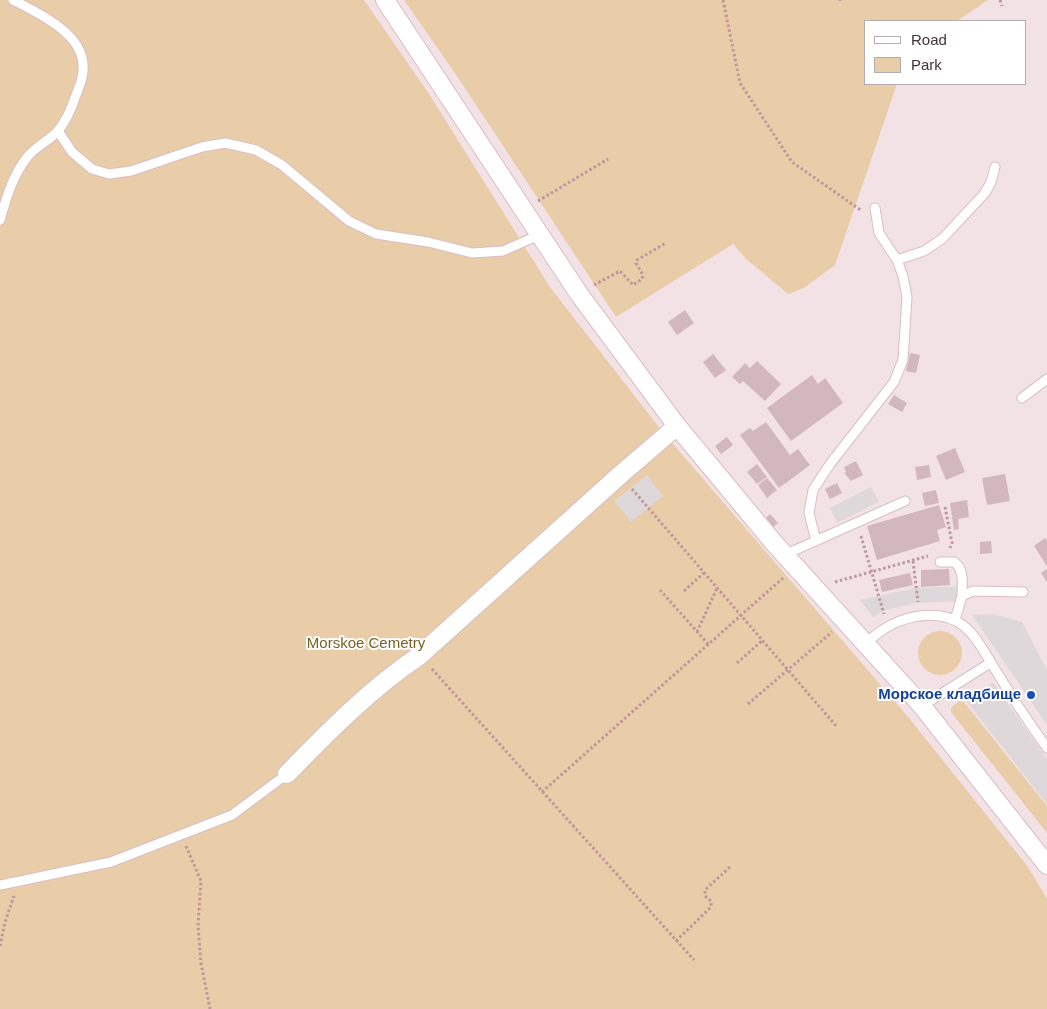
<!DOCTYPE html>
<meta charset="utf-8">
<style>
body{margin:0}
#map{position:relative;width:1047px;height:1009px;overflow:hidden;background:#f2e2e5;font-family:Helvetica,sans-serif}
canvas{display:block}
.legend{position:absolute;left:864px;top:20px;width:162px;height:65px;box-sizing:border-box;background:#fff;border:1px solid #b4adaf;margin:0;padding:6px 9px;list-style:none;font-size:15px;color:#433237}
.legend li{display:flex;align-items:center;gap:10px;height:25px}
.legend b{width:25px;border:1px solid #b4adaf}
</style>
<div id="map">
<canvas width="1047" height="1009"></canvas>
<ul class="legend">
<li><b style="height:6px;background:#fff"></b>Road</li>
<li><b style="height:14px;background:#e9cca8"></b>Park</li>
</ul>
</div>
<script>
const ctx = document.querySelector('canvas').getContext('2d');
ctx.lineJoin = 'round';
function paint(path, color) { ctx.fillStyle = color; ctx.fill(path, 'evenodd'); }
function trace(path, color, width, dash) { ctx.strokeStyle = color; ctx.lineWidth = width; ctx.lineCap = dash ? 'butt' : 'round'; ctx.setLineDash(dash || []); ctx.stroke(path); }
function label(font, color, halo, rows, align = 'center') {
  ctx.font = font + ' Helvetica,sans-serif'; ctx.lineWidth = 4; ctx.setLineDash([]); ctx.textBaseline = 'middle'; ctx.strokeStyle = halo; ctx.fillStyle = color; for (const [text, x, y, turn = 0] of rows) {
    ctx.save(); ctx.translate(x, y); ctx.rotate((+turn || 0) * Math.PI / 180); ctx.textAlign = isNaN(turn) ? turn : align; if (halo) ctx.strokeText(text, 0, 0); ctx.fillText(text, 0, 0); ctx.restore();
  }
}
paint(new Path2D(`
 M 0,0 L 364,0 L 429,94 L 550,287 L 661,430 L 909,718 L 1028,867 L 1047,899 L 1047,1009 L 0,1009 Z
 M 404,0 L 988,0 L 957,21 L 866,21 L 866,84 L 897,84 L 835,265 L 804,288 L 788,294 L 745,258 L 733,244 L 616,317 L 457,76 Z
 M918 653a22 22 0 1 1 44 0a22 22 0 1 1-44 0Z
 M 959,701 L 964,702 L 1047,806 L 1047,833 L 951,712 L 951,708 Z`), '#e9cca8');
paint(new Path2D(`
 M 647,475 L 663,496 L 631,522 L 614,501 Z
 M 871,487 L 879,502 L 837,523 L 830,508 Z
 M 964,586 L 965,601 L 916,603 L 886,610 L 873,617 L 860,600 L 916,588 Z
 M 993,614 L 1022,622 L 1047,670 L 1047,725 L 972,615 Z
 M 993,682 L 1047,759 L 1047,804 L 966,701 Z`), '#dfd8da');
paint(new Path2D(`
 M 685,310 L 694,323 L 677,335 L 668,322 Z
 M 910,353 L 920,355 L 916,373 L 906,371 Z
 M 713,354 L 726,370 L 715,378 L 703,362 Z
 M 757,361 L 781,384 L 765,401 L 743,381 L 740,384 L 732,377 L 745,363 L 750,368 Z
 M 812,375 L 818,384 L 825,378 L 843,403 L 791,441 L 767,408 Z
 M 894,395 L 907,403 L 902,412 L 888,404 Z
 M 766,422 L 790,455 L 798,449 L 810,465 L 779,488 L 740,435 L 750,428 L 753,431 Z
 M 727,437 L 733,445 L 721,454 L 715,446 Z
 M 955,448 L 965,472 L 946,480 L 936,456 Z
 M 856,461 L 863,475 L 851,481 L 844,473 L 846,472 L 844,467 Z
 M 757,464 L 767,477 L 757,484 L 747,472 Z
 M 929,465 L 931,477 L 917,480 L 915,467 Z
 M 1005,474 L 1010,501 L 987,505 L 982,478 Z
 M 767,478 L 777,490 L 767,498 L 758,485 Z
 M 837,483 L 842,493 L 830,499 L 825,489 Z
 M 936,490 L 939,503 L 925,506 L 922,493 Z
 M 967,500 L 969,517 L 958,519 L 959,529 L 954,530 L 950,503 Z
 M 939,505 L 946,527 L 937,530 L 940,541 L 877,560 L 867,526 Z
 M 770,514 L 778,523 L 771,529 L 764,520 Z
 M 1045,538 L 1047,541 L 1047,566 L 1034,546 Z
 M 991,541 L 992,553 L 980,554 L 980,542 Z
 M 949,569 L 950,585 L 921,587 L 921,570 Z
 M 1047,569 L 1047,582 L 1041,573 Z
 M 910,573 L 913,585 L 882,592 L 879,580 Z`), '#d3b7bf');
const service = new Path2D(`
 M 58,131 L 72,152 L 92,169 L 109,174 L 131,171 L 202,147 L 225,143 L 256,150 L 282,165 L 349,221 L 376,234 L 428,242 L 472,253 L 503,251 L 539,235
 M 0,220 C 6,199 12,178 25,160 C 33,148 47,142 57,132 C 65,123 72,107 76,95 C 80,85 84,76 83,65 C 82,33 38,13 13,0
 M 897,260 L 924,251 L 942,239 L 985,193 L 991,182 L 995,167
 M 1022,398 L 1047,379
 M 816,541 L 809,513 L 813,490 L 830,464 L 894,382 L 903,360 L 907,297 L 903,276 L 897,260 L 879,233 L 875,208
 M 784,555 L 905,501
 M 940,562 L 954,562 C 965,570 962,584 962,596
 M 955,620 L 962,596 L 973,591 L 1023,592
 M 864,644 C 872,638 880,631 889,626 C 911,614 944,609 965,627 C 979,639 988,659 998,674 C 1013,699 1030,724 1047,748
 M 922,706 L 990,663
 M 0,885 L 111,862 L 232,815 L 287,774`);
const minor = new Path2D(`
 M 385,0 L 579,294 L 677,426 L 774,543 L 922,706 L 1047,865
 M 287,774 C 328,732 370,689 419,656 L 620,475 L 677,426`);
trace(service, '#d8bec4', 11);
trace(minor, '#d8bec4', 20);
trace(new Path2D(`
 M 723,0 L 740,83 L 792,162 L 862,211
 M 1000,0 L 1002,6
 M 840,1 L 840,0
 M 538,201 L 608,159
 M 594,285 L 620,271 L 633,285 L 642,279 L 643,275 L 636,263 L 637,260 L 666,243
 M 632,489 L 837,727
 M 945,507 L 952,543 L 950,548
 M 861,536 L 884,614
 M 913,561 L 918,602
 M 835,582 L 928,556
 M 660,590 L 708,644
 M 684,591 L 704,573
 M 697,632 L 717,588
 M 737,663 L 763,640
 M 432,669 L 694,960
 M 748,704 L 832,632
 M 542,792 L 783,578
 M 186,846 L 201,881 L 198,926 L 201,963 L 210,1009
 M 676,941 L 711,907 L 711,901 L 705,896 L 705,890 L 731,866
 M 0,946 L 5,922 L 14,896`), '#c0959f', 3, [2.5, 2.5]);
trace(service, '#fff', 9);
trace(minor, '#fff', 18);
for (const [x, y, r, color] of [
 [1031,695,5,"#1a4fb4"]
]) { const dot = new Path2D(); dot.arc(x, y, r, 0, 2 * Math.PI); ctx.fillStyle = color; ctx.fill(dot); trace(dot, '#fff', 2); }
label('15px', '#776124', '#fff', [
 ["Morskoe Cemetry",366,644]
]);
label('bold 15px', '#164399', '#fff', [
 ["Морское кладбище",1021,695]
], 'right');
</script>
